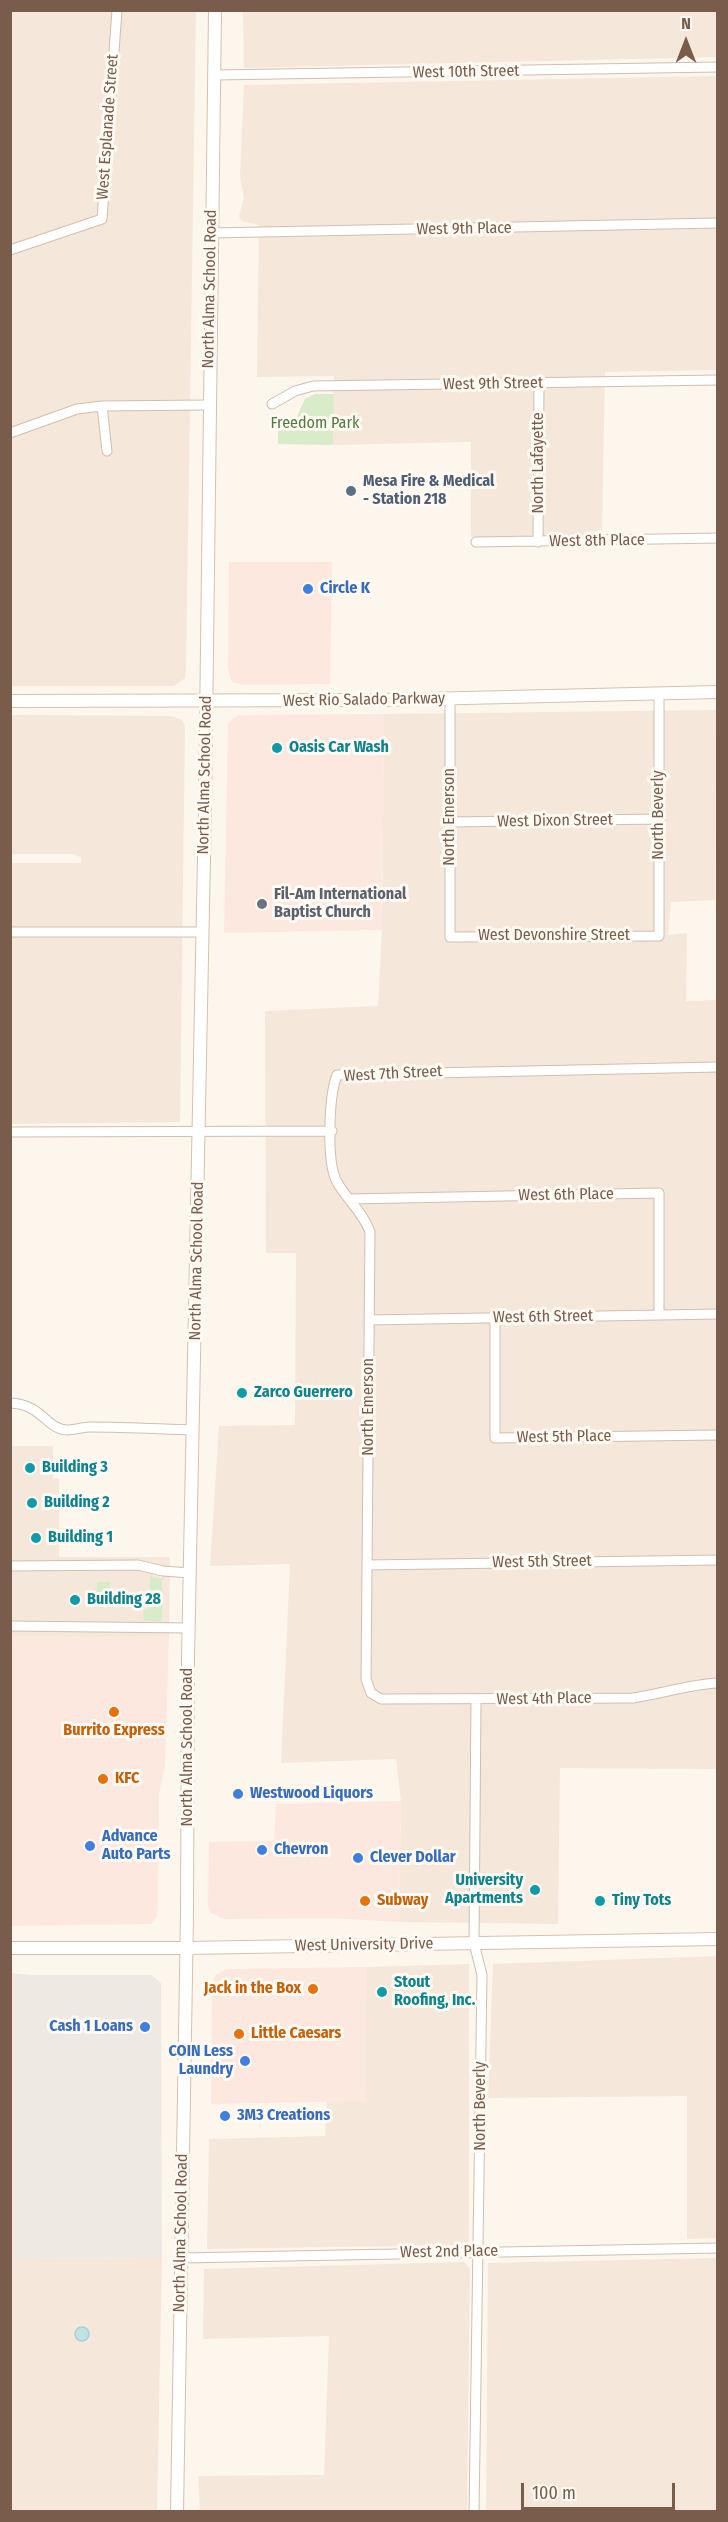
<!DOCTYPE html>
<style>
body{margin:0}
#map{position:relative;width:728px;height:2522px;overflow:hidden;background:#fdf6ec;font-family:"Fira Sans Condensed",sans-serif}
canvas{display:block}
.frame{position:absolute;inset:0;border:12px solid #7a5c4d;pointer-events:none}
.north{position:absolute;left:656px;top:12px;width:60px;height:60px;-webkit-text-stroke:4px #fffaf3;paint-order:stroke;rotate:0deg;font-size:16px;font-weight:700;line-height:24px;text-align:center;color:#7a5c4d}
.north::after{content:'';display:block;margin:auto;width:21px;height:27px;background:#7a5c4d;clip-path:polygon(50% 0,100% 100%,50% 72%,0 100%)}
.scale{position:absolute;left:521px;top:2483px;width:154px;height:27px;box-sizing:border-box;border:3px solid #7a5c4d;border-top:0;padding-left:8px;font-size:18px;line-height:21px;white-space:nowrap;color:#7a5c4d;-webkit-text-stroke:4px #fffaf3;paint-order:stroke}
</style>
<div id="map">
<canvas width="728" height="2522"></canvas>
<div class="frame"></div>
<div class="north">N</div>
<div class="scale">100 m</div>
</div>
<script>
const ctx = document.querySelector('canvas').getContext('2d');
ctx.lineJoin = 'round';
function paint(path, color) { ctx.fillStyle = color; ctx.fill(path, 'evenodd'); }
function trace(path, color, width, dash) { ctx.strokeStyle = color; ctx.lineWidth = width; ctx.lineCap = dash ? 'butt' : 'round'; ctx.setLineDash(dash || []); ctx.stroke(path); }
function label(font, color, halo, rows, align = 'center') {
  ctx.font = font + ' "Fira Sans Condensed",sans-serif'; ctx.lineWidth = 6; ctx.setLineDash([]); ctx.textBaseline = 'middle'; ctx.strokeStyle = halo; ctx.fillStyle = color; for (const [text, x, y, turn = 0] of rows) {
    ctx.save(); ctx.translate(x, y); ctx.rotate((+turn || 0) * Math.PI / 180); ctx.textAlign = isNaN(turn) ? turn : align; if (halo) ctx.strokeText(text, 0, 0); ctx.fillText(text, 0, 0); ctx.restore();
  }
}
paint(new Path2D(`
 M 11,11 L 196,11 L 186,670 L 185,678 L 174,686 L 11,686 Z
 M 243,11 L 717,11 L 717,57 L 244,68 Z
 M 717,76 L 717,370 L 605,372 L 602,537 L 471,537 L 471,442 L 333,445 L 334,376 L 257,377 L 259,225 L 241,221 L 239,216 L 244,198 L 240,176 L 244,85 Z
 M 716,710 L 715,900 L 671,902 L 668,935 L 687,933 L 686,1001 L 717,1000 L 717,1769 L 560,1768 L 558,1924 L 399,1922 L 401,1801 L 396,1759 L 281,1763 L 290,1564 L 210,1566 L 219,1426 L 295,1425 L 296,1253 L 266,1253 L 265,1011 L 378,1006 L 382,930 L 384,714 Z
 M 11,715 L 171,716 L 182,720 L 185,726 L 180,1122 L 11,1124 L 10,863 L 81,863 L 81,857 L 76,856 L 75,854 L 11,854 Z
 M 11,1446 L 53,1446 L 53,1478 L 59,1479 L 59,1557 L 170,1557 L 169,1636 L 11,1636 Z
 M 717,1956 L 717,2238 L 687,2239 L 687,2096 L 488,2098 L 493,1964 Z
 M 469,1964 L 469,2245 L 207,2249 L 209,2139 L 325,2136 L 327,2101 L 364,2101 L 367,1967 Z
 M 162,2258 L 157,2511 L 11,2511 L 10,2259 Z
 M 717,2258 L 717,2511 L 486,2511 L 488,2263 Z
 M 464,2262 L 470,2269 L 467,2511 L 200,2511 L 198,2476 L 324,2475 L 329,2336 L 203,2339 L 204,2269 Z`), '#f5e8da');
paint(new Path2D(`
 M 229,562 L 332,562 L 330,684 L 243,685 L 232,682 L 228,669 Z
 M 384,714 L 382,930 L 224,933 L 228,723 L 238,715 Z
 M 10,1636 L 169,1636 L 165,1766 L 159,1793 L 158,1906 L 157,1916 L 151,1924 L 11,1926 Z
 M 401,1801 L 399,1922 L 331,1918 L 224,1919 L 211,1913 L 208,1906 L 209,1842 L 274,1841 L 276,1804 Z
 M 367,1967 L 366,2101 L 211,2104 L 212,1985 L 215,1975 L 227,1969 Z`), '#fde8e0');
paint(new Path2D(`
 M 11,1973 L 31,1975 L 151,1975 L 161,1983 L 162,2258 L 11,2259 Z`), '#efe9e4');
paint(new Path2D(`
 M 315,394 L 334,394 L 333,445 L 278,444 L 278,431 L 294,423 L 305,399 Z
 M 150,1576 L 162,1579 L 162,1621 L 144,1621 L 143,1611 L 150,1608 Z
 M 97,1582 L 110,1582 L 110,1591 L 106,1597 L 97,1597 Z`), '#d8ecc9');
const water = new Path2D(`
 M75 2334a7 7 0 1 1 14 0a7 7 0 1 1-14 0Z`);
paint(water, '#bfe3e8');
trace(water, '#a5d3da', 1.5);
const street = new Path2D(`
 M 214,75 L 718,67
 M 211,233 L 718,223
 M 10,250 L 102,219 L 117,10
 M 272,404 L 295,391 L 313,386 L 718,380
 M 102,406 L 107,451
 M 10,433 L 77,409 L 102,406 L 209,405
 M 476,542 L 718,538
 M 538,542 L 539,383
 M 450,698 L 450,937 L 659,936 L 659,694
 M 451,822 L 659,819
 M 10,932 L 203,932
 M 718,1067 L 337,1075 C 329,1095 326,1162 337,1182 C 347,1200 363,1212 370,1232 L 366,1679 L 371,1693 L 381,1699 L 633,1698 C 662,1694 689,1684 718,1683
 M 10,1132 L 332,1131
 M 349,1199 L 659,1193 L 659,1315
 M 495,1318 L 495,1438 L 718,1435
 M 369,1320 L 718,1314
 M 10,1403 C 42,1404 46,1429 67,1430 C 75,1430 83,1427 90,1427 C 125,1427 159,1429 193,1430
 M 367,1565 L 718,1560
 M 10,1566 L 138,1565 L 163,1571 L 190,1573
 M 10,1626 L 189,1628
 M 181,2258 L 718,2248
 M 474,2512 L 482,1975 L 474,1943 L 476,1701`);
const secondary = new Path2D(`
 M 10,701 L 381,700 L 718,692
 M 10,1948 L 186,1948 L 718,1939
 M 177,2512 L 187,1915 L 188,1658 L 205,807 L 215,10`);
trace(street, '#d1beb0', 11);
trace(secondary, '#d6c0b0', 14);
trace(street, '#fff', 9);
trace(secondary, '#fff', 12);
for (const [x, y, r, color] of [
 [351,491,6,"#5c6f8a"],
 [308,589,6,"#3f7fe0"],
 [277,748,6,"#0f9aa8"],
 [262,904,6,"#6b7280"],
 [242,1393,6,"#0f9aa8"],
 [30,1468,6,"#0f9aa8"],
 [32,1503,6,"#0f9aa8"],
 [36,1538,6,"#0f9aa8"],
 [75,1600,6,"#0f9aa8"],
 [114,1712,6,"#e8710a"],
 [103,1779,6,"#e8710a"],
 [238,1794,6,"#3f7fe0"],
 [90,1846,6,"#3f7fe0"],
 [262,1850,6,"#3f7fe0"],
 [358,1858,6,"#3f7fe0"],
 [535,1890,6,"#0f9aa8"],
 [365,1901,6,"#e8710a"],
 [600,1901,6,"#0f9aa8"],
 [313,1989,6,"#e8710a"],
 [382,1992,6,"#0f9aa8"],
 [145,2027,6,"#3f7fe0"],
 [239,2034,6,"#e8710a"],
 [245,2061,6,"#3f7fe0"],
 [225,2116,6,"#3f7fe0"]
]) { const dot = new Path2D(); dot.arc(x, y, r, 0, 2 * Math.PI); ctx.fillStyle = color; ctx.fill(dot); trace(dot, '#fffaf3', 2); }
label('16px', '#7a5c4d', '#fffaf3', [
 ["West 10th Street",466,72,-1],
 ["West Esplanade Street",108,127,-86],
 ["West 9th Place",464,229,-1],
 ["North Alma School Road",210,289,-89],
 ["West 9th Street",493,384,-1],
 ["North Lafayette",539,463,-90],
 ["West 8th Place",597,541,-1],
 ["West Rio Salado Parkway",364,700,-1],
 ["North Alma School Road",205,775,-89],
 ["North Beverly",659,815,-90],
 ["North Emerson",450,817,-90],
 ["West Dixon Street",555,821,-1],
 ["West Devonshire Street",554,936],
 ["West 7th Street",393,1074,-3],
 ["West 6th Place",566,1195,-1],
 ["North Alma School Road",197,1261,-89],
 ["West 6th Street",543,1317,-1],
 ["North Emerson",369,1407,-90],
 ["West 5th Place",564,1437,-1],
 ["West 5th Street",542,1562,-1],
 ["West 4th Place",544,1699,-1],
 ["North Alma School Road",188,1747,-90],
 ["West University Drive",364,1945,-1],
 ["North Beverly",481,2106,-90],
 ["North Alma School Road",181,2233,-89],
 ["West 2nd Place",449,2252,-1]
]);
label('16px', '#537a41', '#fffaf3', [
 ["Freedom Park",315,424]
]);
label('bold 16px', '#4e5e75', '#fffaf3', [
 ["Mesa Fire & Medical",363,482],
 ["- Station 218",363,500]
], 'left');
label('bold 16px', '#366cbe', '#fffaf3', [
 ["Circle K",320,589],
 ["Westwood Liquors",250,1794],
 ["Advance",102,1837],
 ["Auto Parts",102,1855],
 ["Chevron",274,1850],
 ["Clever Dollar",370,1858],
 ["Cash 1 Loans",133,2027,"right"],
 ["COIN Less",233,2052,"right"],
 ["Laundry",233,2070,"right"],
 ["3M3 Creations",237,2116]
], 'left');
label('bold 16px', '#0d838f', '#fffaf3', [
 ["Oasis Car Wash",289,748],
 ["Zarco Guerrero",254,1393],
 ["Building 3",42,1468],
 ["Building 2",44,1503],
 ["Building 1",48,1538],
 ["Building 28",87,1600],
 ["University",523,1881,"right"],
 ["Apartments",523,1899,"right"],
 ["Tiny Tots",612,1901],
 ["Stout",394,1983],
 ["Roofing, Inc.",394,2001]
], 'left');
label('bold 16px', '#5b616d', '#fffaf3', [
 ["Fil-Am International",274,895],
 ["Baptist Church",274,913]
], 'left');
label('bold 16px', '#c56008', '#fffaf3', [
 ["Burrito Express",114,1731,"center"],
 ["KFC",115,1779],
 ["Subway",377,1901],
 ["Jack in the Box",301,1989,"right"],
 ["Little Caesars",251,2034]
], 'left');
</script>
